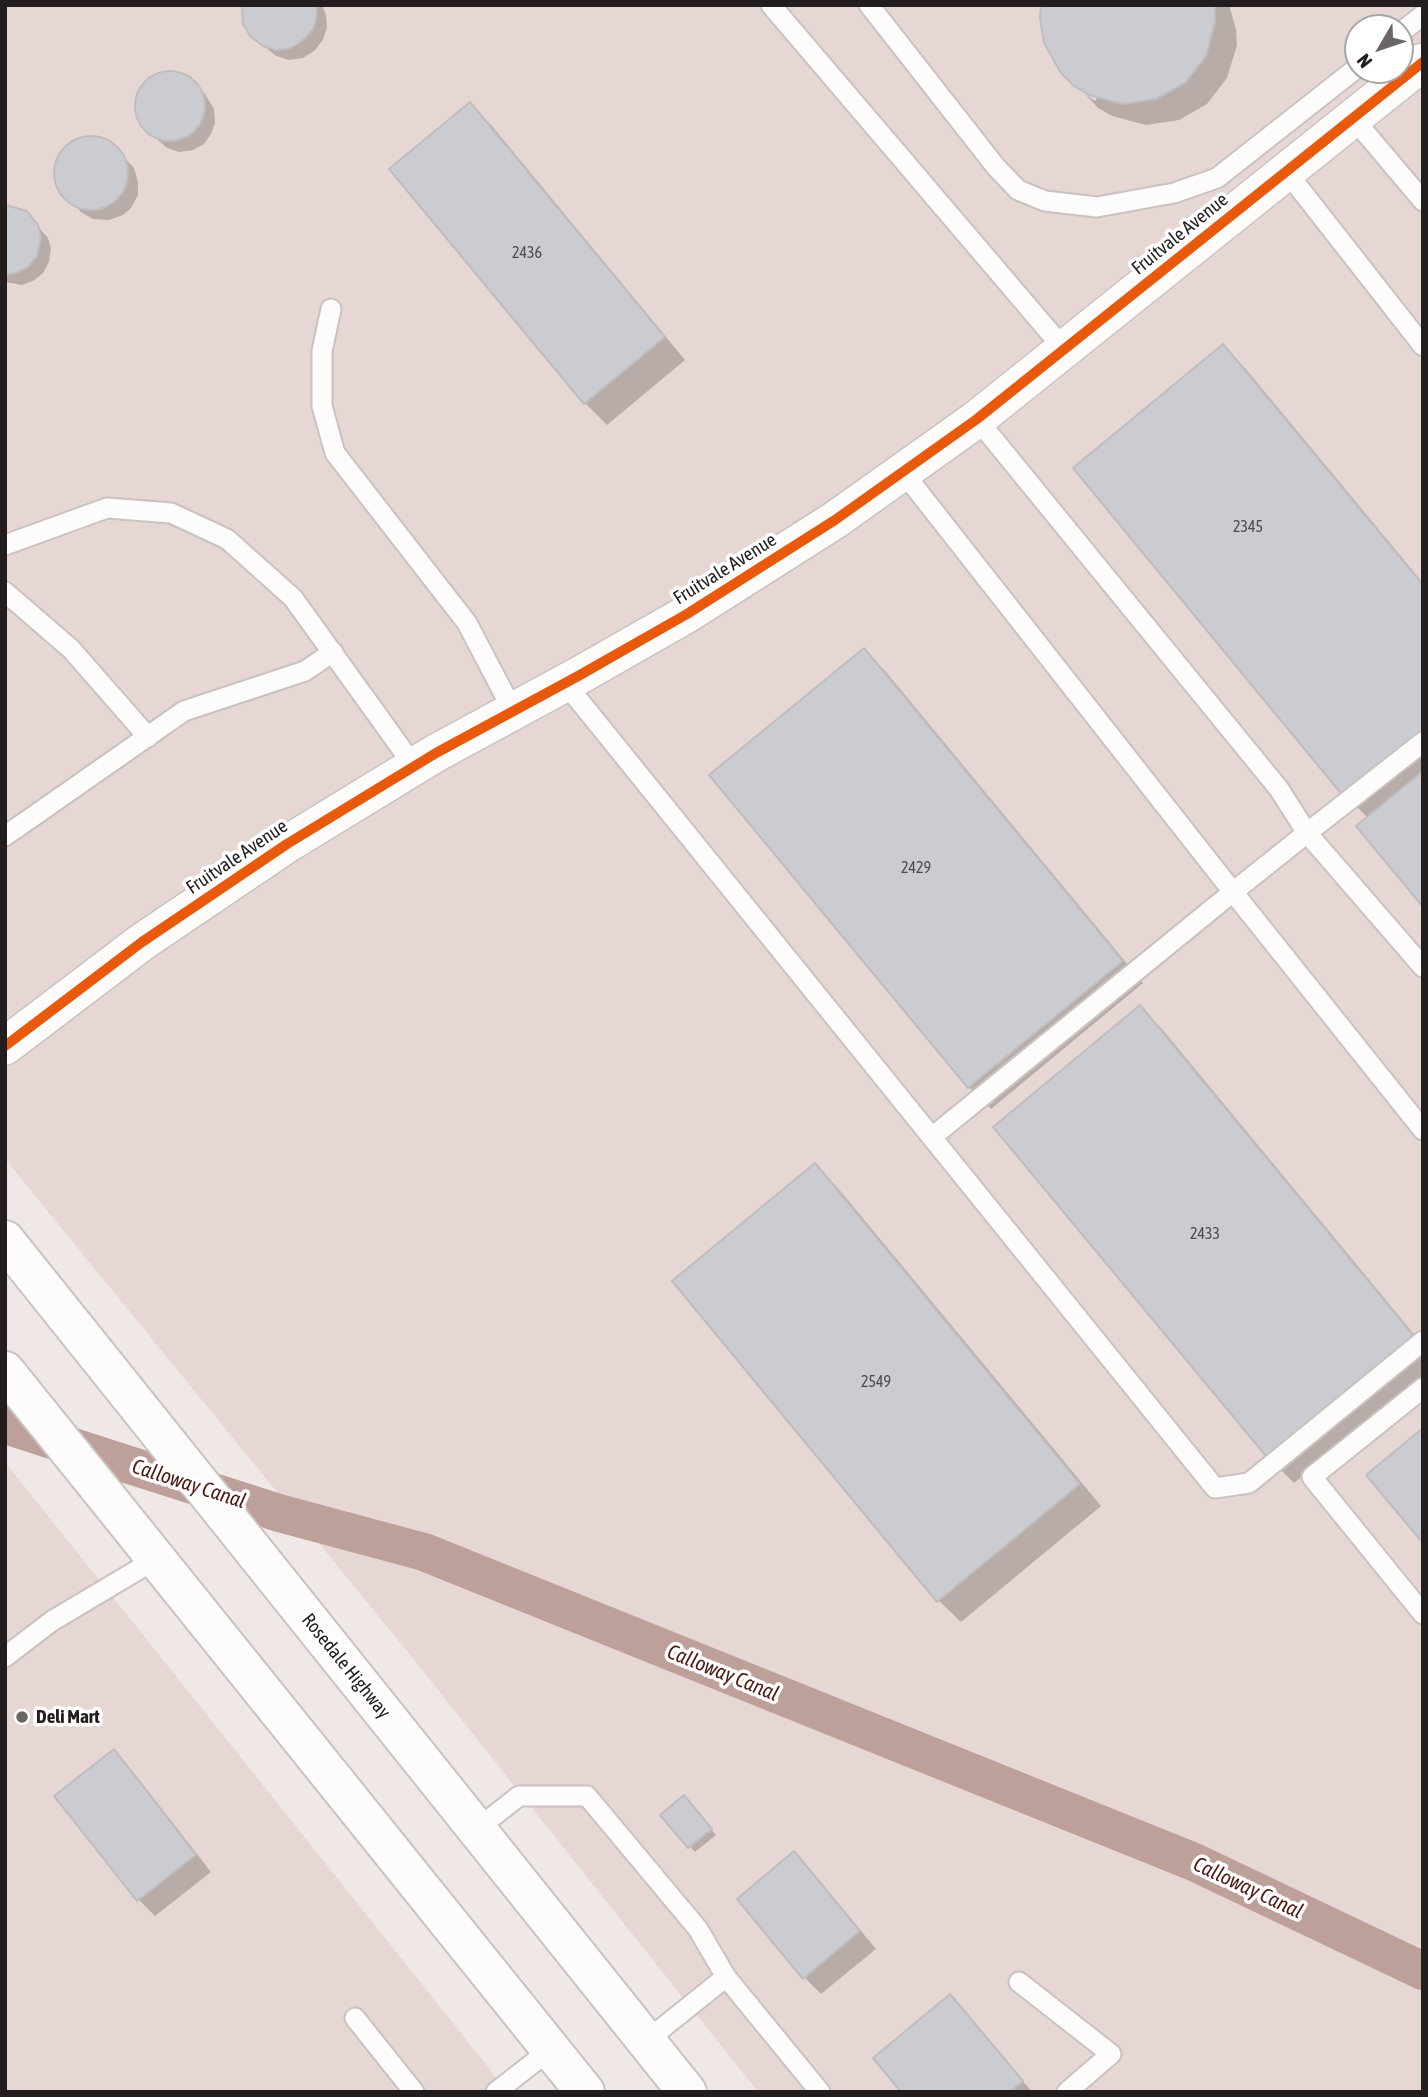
<!DOCTYPE html>
<style>
body{margin:0}
#map{position:relative;width:1428px;height:2097px;overflow:hidden;background:#f0e8e6;font-family:"Asap Condensed",sans-serif}
canvas{display:block}
.frame{position:absolute;inset:0;border:7px solid #231e1d;pointer-events:none}
.north{position:absolute;left:1344px;top:14px;width:70px;height:70px;box-sizing:border-box;background:#fff;border:2px solid #a7a5a5;border-radius:50%;rotate:231deg;font-size:19px;font-weight:700;line-height:28px;text-align:center;color:#231e1d}
.north::after{content:'';display:block;margin:auto;width:24px;height:32px;background:#6b6563;clip-path:polygon(50% 0,100% 100%,50% 72%,0 100%)}
</style>
<div id="map">
<canvas width="1428" height="2097"></canvas>
<div class="frame"></div>
<div class="north">N</div>
</div>
<script>
const ctx = document.querySelector('canvas').getContext('2d');
ctx.lineJoin = 'round';
function paint(path, color) { ctx.fillStyle = color; ctx.fill(path, 'evenodd'); }
function trace(path, color, width, dash) { ctx.strokeStyle = color; ctx.lineWidth = width; ctx.lineCap = dash ? 'butt' : 'round'; ctx.setLineDash(dash || []); ctx.stroke(path); }
function label(font, color, halo, rows, align = 'center') {
  ctx.font = font + ' "Asap Condensed",sans-serif'; ctx.lineWidth = 7; ctx.setLineDash([]); ctx.textBaseline = 'middle'; ctx.strokeStyle = halo; ctx.fillStyle = color; for (const [text, x, y, turn = 0] of rows) {
    ctx.save(); ctx.translate(x, y); ctx.rotate((+turn || 0) * Math.PI / 180); ctx.textAlign = isNaN(turn) ? turn : align; if (halo) ctx.strokeText(text, 0, 0); ctx.fillText(text, 0, 0); ctx.restore();
  }
}
paint(new Path2D(`
 M 5,5 L 1423,5 L 1423,2092 L 758,2092 L 415,1661 L 5,1159 ZM 1358,28 L 1400,28 L 1400,70 L 1358,70 Z
 M 5,1462 L 508,2092 L 5,2092 Z`), '#e7d7d4');
paint(new Path2D(`
 M 244,5 L 322,5 L 326,15 L 327,27 L 323,40 L 314,51 L 303,58 L 289,60 L 276,56 L 252,36 Z
 M 1043,5 L 1229,5 L 1236,29 L 1237,45 L 1227,78 L 1207,104 L 1179,120 L 1146,125 L 1112,116 L 1098,108 L 1085,94 L 1095,101 L 1097,98 L 1079,86 Z
 M 172,73 L 181,75 L 194,82 L 205,94 L 214,109 L 215,123 L 211,134 L 204,144 L 193,150 L 179,152 L 167,148 L 145,129 L 138,118 L 136,104 L 140,92 L 147,81 L 159,75 Z
 M 470,104 L 492,126 L 685,360 L 607,425 L 585,403 L 392,169 Z
 M 89,138 L 101,139 L 113,146 L 134,168 L 138,182 L 138,195 L 131,208 L 123,215 L 109,220 L 93,219 L 81,212 L 61,190 L 57,179 L 57,165 L 63,153 L 73,143 Z
 M 5,207 L 26,213 L 48,238 L 51,249 L 49,262 L 43,273 L 33,281 L 22,285 L 5,282 Z
 M 1223,346 L 1245,368 L 1423,583 L 1423,905 L 1368,818 L 1346,796 Z
 M 864,650 L 886,672 L 1143,983 L 991,1109 L 969,1087 L 712,776 Z
 M 1140,1007 L 1162,1029 L 1423,1345 L 1423,1377 L 1294,1483 L 1272,1461 Z
 M 815,1165 L 837,1187 L 1101,1506 L 961,1622 L 939,1601 L 675,1281 Z
 M 113,1751 L 130,1768 L 211,1872 L 155,1916 L 138,1899 Z
 M 689,1802 L 716,1835 L 695,1852 L 663,1815 Z
 M 794,1854 L 810,1870 L 876,1949 L 821,1994 L 804,1977 Z
 M 950,1996 L 967,2013 L 1032,2092 L 903,2092 Z`), '#0003');
trace(new Path2D(`
 M 5,1425 L 279,1513 L 424,1552 L 1194,1862 L 1423,1971`), '#bda09a', 38);
const building = new Path2D(`
 M 242,5 L 316,5 L 317,16 L 313,29 L 303,40 L 291,48 L 276,50 L 263,46 L 251,37 L 243,24 Z
 M 1041,5 L 1215,5 L 1215,22 L 1206,56 L 1185,83 L 1156,99 L 1123,104 L 1089,95 L 1074,86 L 1061,73 L 1044,43 L 1040,18 Z
 M135 106a35 35 0 1 1 70 0a35 35 0 1 1-70 0Z
 M 470,102 L 665,337 L 584,404 L 389,169 Z
 M54 173a37 37 0 1 1 74 0a37 37 0 1 1-74 0Z
 M 5,205 L 27,211 L 38,225 L 41,237 L 37,256 L 28,267 L 16,273 L 6,275 Z
 M 1223,344 L 1423,585 L 1423,732 L 1344,797 L 1073,468 Z
 M 864,648 L 1123,961 L 968,1088 L 709,775 Z
 M 1423,771 L 1423,907 L 1356,826 Z
 M 1140,1005 L 1418,1341 L 1271,1462 L 993,1127 Z
 M 815,1163 L 1080,1484 L 937,1602 L 672,1281 Z
 M 1423,1428 L 1423,1543 L 1366,1475 Z
 M 114,1749 L 196,1855 L 137,1901 L 54,1796 Z
 M 684,1795 L 712,1829 L 688,1848 L 660,1815 Z
 M 794,1851 L 860,1931 L 803,1979 L 737,1899 Z
 M 950,1994 L 1023,2081 L 1010,2092 L 901,2092 L 873,2058 Z`);
paint(building, '#cbccd1');
trace(building, '#bfbdbe', 2);
const lane = new Path2D(`
 M 771,5 L 1064,349
 M 869,5 L 996,167 L 1018,190 L 1045,201 L 1097,207 L 1174,193 L 1217,178 L 1358,67
 M 1400,33 L 1423,15
 M 1353,118 L 1423,201
 M 1286,171 L 1423,346
 M 331,309 L 322,351 L 322,406 L 335,453 L 467,623 L 513,711
 M 903,472 L 1233,892 L 1307,833 L 1279,789 L 977,419
 M 5,545 L 107,508 L 171,513 L 227,539 L 293,598 L 414,766
 M 5,592 L 71,649 L 148,737
 M 565,683 L 1215,1488 L 1249,1483 L 1423,1341
 M 1423,742 L 1307,833 L 1423,967
 M 5,836 L 184,711 L 305,671 L 333,652
 M 932,1137 L 1233,892 L 1423,1130
 M 1423,1388 L 1312,1477 L 1423,1614
 M 5,1657 L 52,1621 L 156,1559
 M 477,1829 L 519,1796 L 587,1796 L 698,1929 L 726,1977
 M 1019,1982 L 1111,2054 L 1067,2092
 M 355,2018 L 414,2092
 M 646,2041 L 726,1977 L 820,2092
 M 496,2092 L 551,2049`);
const street = new Path2D(`
 M 5,1046 L 142,942 L 287,844 L 436,753 L 580,675 L 687,614 L 835,520 L 977,419 L 1423,62`);
const primary = new Path2D(`
 M 5,1240 L 687,2092
 M 5,1371 L 585,2092`);
trace(lane, '#c8c2c0', 23);
trace(street, '#c8c2c0', 40);
trace(primary, '#c8c2c0', 42);
trace(lane, '#fdfcfb', 19);
trace(street, '#fdfcfb', 37);
trace(primary, '#fdfcfb', 38);
trace(new Path2D(`
 M 5,1046 L 142,942 L 287,844 L 436,753 L 580,675 L 687,614 L 835,520 L 977,419 L 1423,62`), '#e8590c', 10);
for (const [x, y, r, color] of [
 [22,1717,7,"#6b6563"]
]) { const dot = new Path2D(); dot.arc(x, y, r, 0, 2 * Math.PI); ctx.fillStyle = color; ctx.fill(dot); trace(dot, '#fff', 2.5); }
label('16px', '#4d4a4a', null, [
 ["2436",527,253],
 ["2345",1248,527],
 ["2429",916,868],
 ["2433",1205,1234],
 ["2549",876,1382]
]);
label('19px', '#231e1d', '#fff', [
 ["Fruitvale Avenue",1180,234,-39],
 ["Fruitvale Avenue",725,569,-32],
 ["Fruitvale Avenue",237,857,-34],
 ["Rosedale Highway",346,1666,51]
]);
label('bold 19px', '#231e1d', '#fff', [
 ["Deli Mart",36,1717]
], 'left');
label('italic 21px', '#4d1a12', '#fff', [
 ["Calloway Canal",189,1484,18],
 ["Calloway Canal",723,1673,22],
 ["Calloway Canal",1248,1888,25]
]);
</script>
